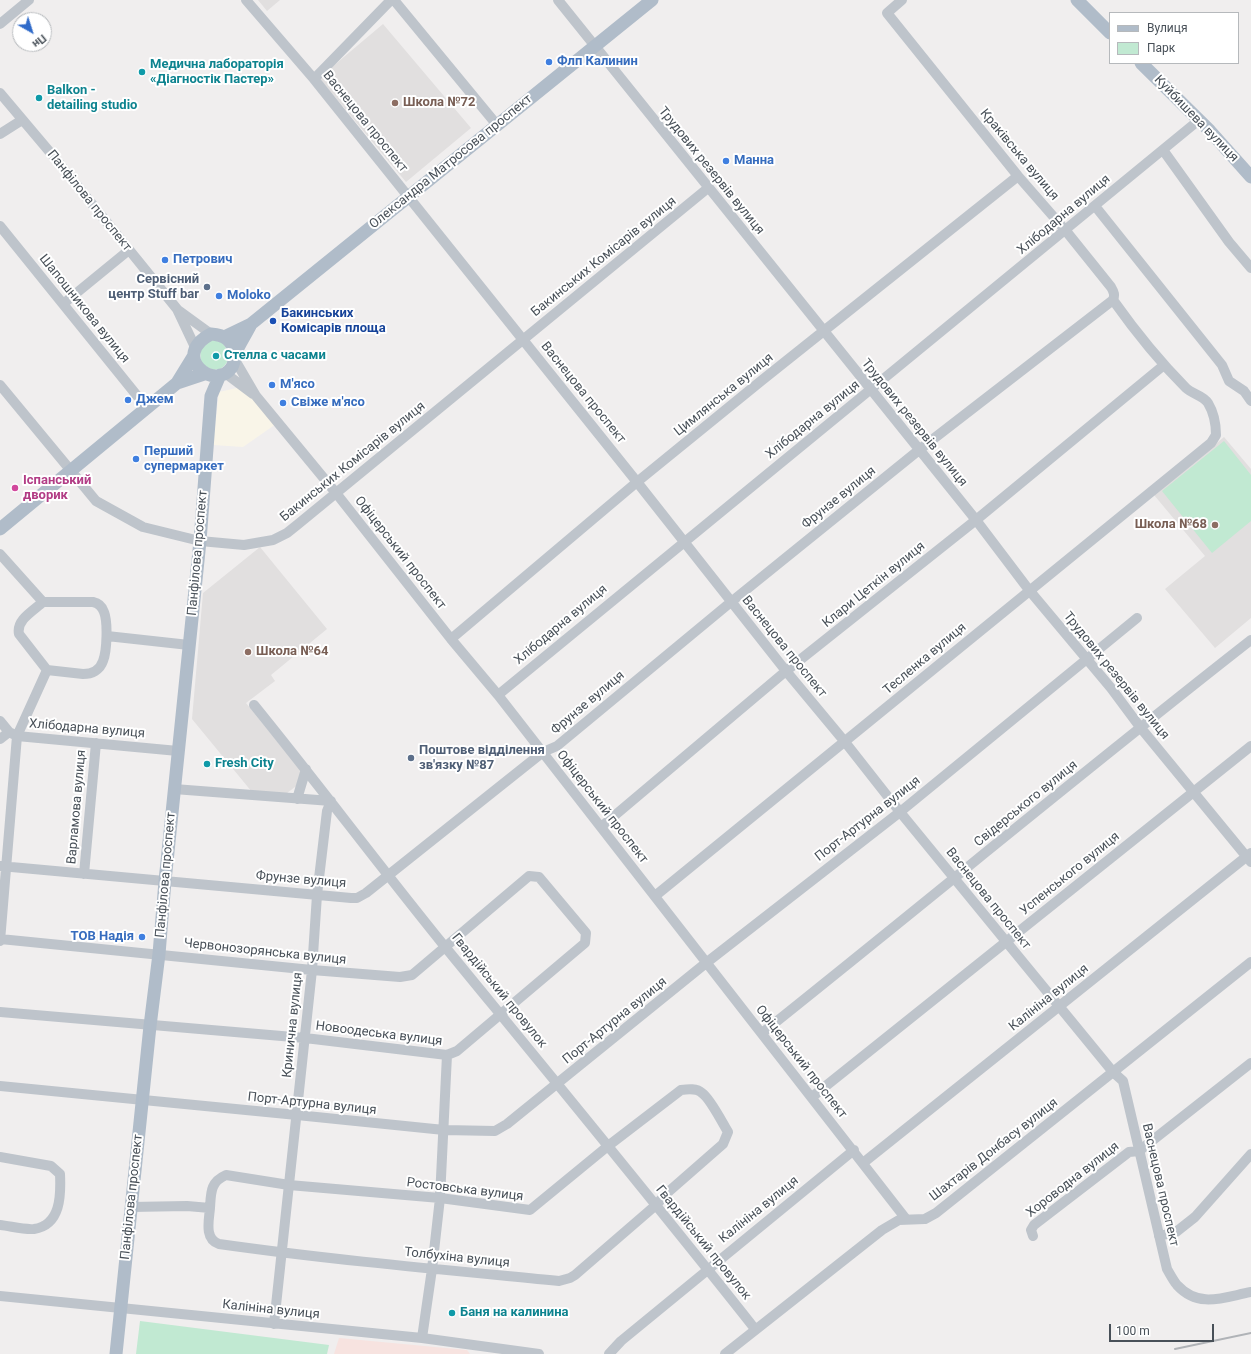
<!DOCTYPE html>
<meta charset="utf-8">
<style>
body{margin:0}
#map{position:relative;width:1251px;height:1354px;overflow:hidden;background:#f0eeee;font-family:Roboto,sans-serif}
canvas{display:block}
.legend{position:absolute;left:1109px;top:12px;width:130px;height:52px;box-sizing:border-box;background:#fff;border:1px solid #b6b9bc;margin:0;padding:5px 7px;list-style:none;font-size:12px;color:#485058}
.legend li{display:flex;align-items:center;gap:8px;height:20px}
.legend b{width:20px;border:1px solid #b6b9bc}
.north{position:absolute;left:12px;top:12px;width:40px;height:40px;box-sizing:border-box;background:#fff;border:1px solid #b6b9bc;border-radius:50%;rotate:141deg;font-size:11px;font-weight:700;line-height:16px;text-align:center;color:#485058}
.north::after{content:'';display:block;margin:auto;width:14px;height:18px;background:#2f6ac9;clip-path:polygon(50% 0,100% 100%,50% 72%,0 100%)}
.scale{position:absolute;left:1109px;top:1324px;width:105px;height:18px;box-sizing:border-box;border:2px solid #485058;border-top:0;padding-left:5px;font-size:12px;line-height:14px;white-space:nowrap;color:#485058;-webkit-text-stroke:3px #fff;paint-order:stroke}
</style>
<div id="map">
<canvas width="1251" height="1354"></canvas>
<ul class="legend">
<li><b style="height:5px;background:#b0bcc9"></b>Вулиця</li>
<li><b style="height:11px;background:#c1e9d2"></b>Парк</li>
</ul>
<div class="north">Пн</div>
<div class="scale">100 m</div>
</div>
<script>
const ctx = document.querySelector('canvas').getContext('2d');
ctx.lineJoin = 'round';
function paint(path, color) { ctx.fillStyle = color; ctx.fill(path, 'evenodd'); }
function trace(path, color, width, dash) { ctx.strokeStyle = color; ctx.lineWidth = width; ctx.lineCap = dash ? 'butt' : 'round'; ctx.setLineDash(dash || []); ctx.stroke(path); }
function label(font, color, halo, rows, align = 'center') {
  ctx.font = font + ' Roboto,sans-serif'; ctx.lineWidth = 4; ctx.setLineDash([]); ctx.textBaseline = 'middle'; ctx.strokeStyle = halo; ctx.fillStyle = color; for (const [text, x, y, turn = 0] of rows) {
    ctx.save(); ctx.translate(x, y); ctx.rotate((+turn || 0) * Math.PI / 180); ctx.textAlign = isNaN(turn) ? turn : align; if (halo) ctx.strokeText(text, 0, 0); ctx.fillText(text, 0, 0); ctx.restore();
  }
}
paint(new Path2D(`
 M 241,387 L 250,395 L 276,424 L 243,447 L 213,445 L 219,392 Z`), '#f9f5e8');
paint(new Path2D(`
 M 258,0 L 280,0 L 267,11 Z
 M 383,24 L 471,128 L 406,182 L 319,78 Z
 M 1224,437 L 1251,469 L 1251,618 L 1215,648 L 1165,589 L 1205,556 L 1154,495 Z
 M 260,547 L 327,629 L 271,675 L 275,681 L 246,703 L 307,778 L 283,796 L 252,792 L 192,719 L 203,593 Z`), '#e1dfdf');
paint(new Path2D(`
 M 339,1338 L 467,1350 L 470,1354 L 334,1354 Z`), '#f7e3e0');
paint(new Path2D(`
 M 211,340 L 222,342 L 230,354 C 227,366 220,374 207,367 C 206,366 203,365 202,363 C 200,360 201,354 200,350 Z
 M 1224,441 L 1251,475 L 1251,521 L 1212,553 L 1162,491 Z
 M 140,1321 L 329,1345 L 327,1354 L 136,1354 Z`), '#c1e9d2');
trace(new Path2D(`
 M 246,0 L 314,79 L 637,482 L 786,671 L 845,742 L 900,812 L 1113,1072 L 1123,1081 L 1167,1269 C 1170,1274 1173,1280 1177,1285 C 1199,1309 1224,1297 1251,1292
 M 394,0 L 497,125
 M 558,0 L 976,520 L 1029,590 L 1111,688 L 1140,727 L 1251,862
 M 0,24 L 29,0
 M 314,79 L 391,0
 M 0,93 L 54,157 L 177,309 L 195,347
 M 0,134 L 22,120
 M 1163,150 L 1229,242 L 1251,268
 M 1095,206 L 1222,365 L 1229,381 L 1244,391 L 1251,401
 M 0,226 L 147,408
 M 63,304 L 129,250
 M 178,310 L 211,334
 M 235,360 L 256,396 L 336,493 L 451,639 L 498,695 L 906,1219
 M 225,373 L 253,394
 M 0,385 L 96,501 L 143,527 L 200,541 L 244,545 L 273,540 L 287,533 L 297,525 L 708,188
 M 0,554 L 43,602
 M 43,602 L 93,602 C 98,603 102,606 104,612 C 108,622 107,651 103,661 C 100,670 92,674 83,674 L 47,670 L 19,634 C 16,620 33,611 43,602 Z
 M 107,636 L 189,645
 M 451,639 L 637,482 L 761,381 L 1018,176
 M 498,695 C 731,502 966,313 1199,120
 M 254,705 C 319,785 381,868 446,948 C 550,1075 654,1201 755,1329
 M 0,721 L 9,732 L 17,736 L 178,751
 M 0,739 L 9,732
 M 174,789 L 331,801 L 327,811 L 317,895 L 312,970 L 274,1324
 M 297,799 L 306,769
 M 601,827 L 786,671 L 976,520 L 1164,365
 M 0,866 L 351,898 L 357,898 L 366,893 L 543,752 L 557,746 L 731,602 L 919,450 L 1113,300
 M 84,874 L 96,743
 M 655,896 L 1211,443 L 1216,435 C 1216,423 1214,413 1208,403 C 1203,395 1192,394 1186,388 C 1159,361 1135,331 1113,300 C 1115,295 1114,292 1111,287 L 1066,231 L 1018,176 L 887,13 L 902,0
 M 0,939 L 312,970 L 400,977 L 412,975 L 529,876 L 539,877 L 586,933 L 585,943 L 457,1051 L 447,1055 L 305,1038 L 0,1012
 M 0,941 L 17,736 L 47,670
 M 762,1033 C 925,903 1086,769 1251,640
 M 0,1086 L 297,1115 L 444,1130 L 495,1131 L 507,1124 L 706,963 L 900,812 L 1137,618
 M 812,1097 L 1251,746
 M 0,1157 L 51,1166 L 60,1174 C 61,1195 61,1225 34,1229 C 24,1230 10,1226 0,1225
 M 863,1163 L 1251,853
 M 131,1207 L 187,1206 L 210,1208 C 209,1220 204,1239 219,1244 C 332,1260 446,1270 559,1281 L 570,1278 L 575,1275 L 656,1205 L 667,1193 L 723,1144 L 728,1132 C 723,1124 710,1098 702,1093 C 697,1088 688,1089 681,1090 L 608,1146 L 530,1210 L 440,1198 L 289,1185 L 226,1175 C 210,1182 211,1193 210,1208
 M 1033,1236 L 1031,1230 L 1034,1225 L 1129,1152 L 1139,1151 L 1251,1063
 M 1159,1236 L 1176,1232 L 1195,1217 L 1251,1154
 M 0,1296 L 422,1338 L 539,1354
 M 422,1338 L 432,1269 L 440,1198 L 447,1055
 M 609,1354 L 621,1341 L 854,1150
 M 725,1354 L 882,1230 L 899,1220 L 925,1219 L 936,1213 L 1251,962`), '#bec4cb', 10);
trace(new Path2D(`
 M 1077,0 L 1110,33
 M 1141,63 L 1210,131 L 1251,177
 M 224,337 L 251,324 L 652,0
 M 236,353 C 230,340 226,335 211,334 C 169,356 215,393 232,367 C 234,363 235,357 236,352 C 240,343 246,334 251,324
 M 177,383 L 204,374
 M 0,529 L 177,383 L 193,357
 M 116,1354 L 150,1026 L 159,954 L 165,881 L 200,541 L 211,396 L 220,375`), '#b0bcc9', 13);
trace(new Path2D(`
 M 1175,1349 L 1251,1333`), '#b0b3b7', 2);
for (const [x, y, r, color] of [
 [549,62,4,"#3f7fe0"],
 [142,72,4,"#0f9aa8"],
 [39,98,4,"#0f9aa8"],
 [395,103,4,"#8d6e63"],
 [726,161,4,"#3f7fe0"],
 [165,260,4,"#3f7fe0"],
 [207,287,4,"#5c6f8a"],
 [219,296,4,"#3f7fe0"],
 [273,321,4,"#1a4fb4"],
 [216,356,4,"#0f9aa8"],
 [272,385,4,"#3f7fe0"],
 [128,400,4,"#3f7fe0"],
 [283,403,4,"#3f7fe0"],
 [136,459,4,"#3f7fe0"],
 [15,488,4,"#d1479c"],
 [1215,525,4,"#8d6e63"],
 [248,652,4,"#8d6e63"],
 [411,758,4,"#5c6f8a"],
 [207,764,4,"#0f9aa8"],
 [142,937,4,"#3f7fe0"],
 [452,1313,4,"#0f9aa8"]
]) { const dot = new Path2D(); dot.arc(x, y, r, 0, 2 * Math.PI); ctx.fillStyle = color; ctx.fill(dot); trace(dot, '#fff', 1.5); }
label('bold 13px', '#366cbe', '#fff', [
 ["Флп Калинин",557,62],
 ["Манна",734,161],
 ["Петрович",173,260],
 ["Moloko",227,296],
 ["М'ясо",280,385],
 ["Джем",136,400],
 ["Свіже м'ясо",291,403],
 ["Перший",144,452],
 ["супермаркет",144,467],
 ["ТОВ Надія",134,937,"right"]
], 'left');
label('bold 13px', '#0d838f', '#fff', [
 ["Медична лабораторія",150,65],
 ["«Діагностік Пастер»",150,80],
 ["Balkon -",47,91],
 ["detailing studio",47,106],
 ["Стелла с часами",224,356],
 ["Fresh City",215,764],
 ["Баня на калинина",460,1313]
], 'left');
label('bold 13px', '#785e54', '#fff', [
 ["Школа №72",403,103],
 ["Школа №68",1207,525,"right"],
 ["Школа №64",256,652]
], 'left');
label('13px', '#485058', '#fff', [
 ["Куйбишева вулиця",1196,119,46],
 ["Васнецова проспект",365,122,51],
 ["Краківська вулиця",1019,155,50],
 ["Олександра Матросова проспект",451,162,-39],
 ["Трудових резервів вулиця",711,171,51],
 ["Панфілова проспект",89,201,51],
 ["Хлібодарна вулиця",1064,215,-40],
 ["Бакинських Комісарів вулиця",604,257,-39],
 ["Шапошникова вулиця",84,309,51],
 ["Васнецова проспект",583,393,51],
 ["Цимлянська вулиця",724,395,-39],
 ["Хлібодарна вулиця",813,420,-39],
 ["Трудових резервів вулиця",914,423,51],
 ["Бакинських Комісарів вулиця",353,462,-39],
 ["Фрунзе вулиця",839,498,-39],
 ["Панфілова проспект",198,553,-85],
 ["Офіцерський проспект",400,553,52],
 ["Клари Цеткін вулиця",874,585,-39],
 ["Хлібодарна вулиця",561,625,-40],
 ["Васнецова проспект",784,647,51],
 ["Тесленка вулиця",925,659,-40],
 ["Трудових резервів вулиця",1116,676,51],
 ["Фрунзе вулиця",588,703,-40],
 ["Хлібодарна вулиця",87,729,5],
 ["Свідерського вулиця",1026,804,-39],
 ["Варламова вулиця",77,807,-85],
 ["Офіцерський проспект",602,807,52],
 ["Порт-Артурна вулиця",868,819,-38],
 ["Успенського вулиця",1070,874,-39],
 ["Панфілова проспект",166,875,-85],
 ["Фрунзе вулиця",301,880,5],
 ["Васнецова проспект",988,899,51],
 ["Червонозорянська вулиця",265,952,6],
 ["Гвардійський провулок",499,991,51],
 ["Калініна вулиця",1049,998,-39],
 ["Порт-Артурна вулиця",615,1021,-39],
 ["Кринична вулиця",293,1025,-84],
 ["Новоодеська вулиця",379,1034,7],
 ["Офіцерський проспект",801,1062,52],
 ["Порт-Артурна вулиця",312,1104,6],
 ["Шахтарів Донбасу вулиця",994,1150,-38],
 ["Хороводна вулиця",1073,1180,-38],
 ["Васнецова проспект",1160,1185,77],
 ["Ростовська вулиця",465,1190,7],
 ["Панфілова проспект",132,1197,-84],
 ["Калініна вулиця",759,1210,-39],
 ["Гвардійський провулок",703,1243,51],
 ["Толбухіна вулиця",457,1258,6],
 ["Калініна вулиця",271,1310,6]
]);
label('bold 13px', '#4e5e75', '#fff', [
 ["Сервісний",199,280],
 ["центр Stuff bar",199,295],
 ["Поштове відділення",419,751,"left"],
 ["зв'язку №87",419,766,"left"]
], 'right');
label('bold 13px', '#164399', '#fff', [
 ["Бакинських",281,314],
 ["Комісарів площа",281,329]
], 'left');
label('bold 13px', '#b23c85', '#fff', [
 ["Іспанський",23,481],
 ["дворик",23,496]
], 'left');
</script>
